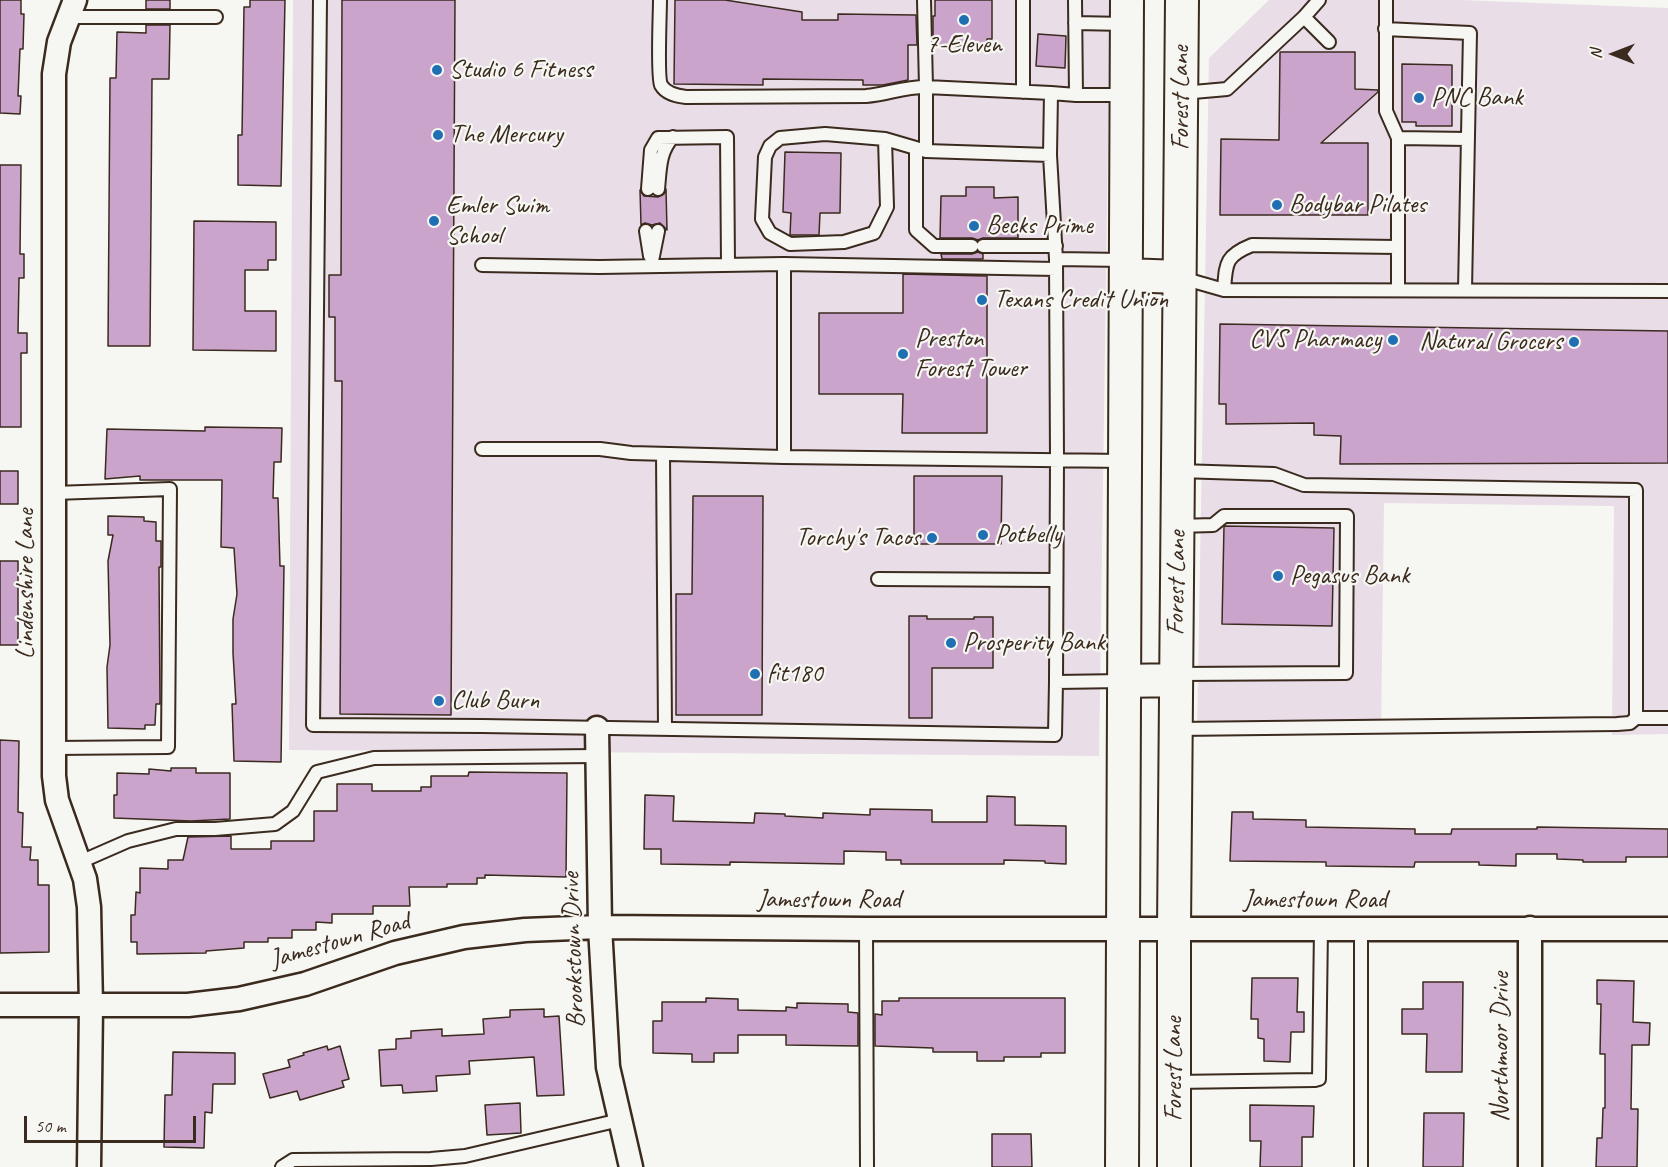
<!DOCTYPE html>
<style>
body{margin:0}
#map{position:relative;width:1668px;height:1167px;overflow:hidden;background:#f6f6f2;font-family:Caveat,sans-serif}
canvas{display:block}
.north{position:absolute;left:1584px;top:24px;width:60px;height:60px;-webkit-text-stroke:4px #f6f6f2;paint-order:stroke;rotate:270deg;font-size:16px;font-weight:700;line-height:24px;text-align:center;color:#3b2a1e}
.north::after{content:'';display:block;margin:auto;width:21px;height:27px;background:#3b2a1e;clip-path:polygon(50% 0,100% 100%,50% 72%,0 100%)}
.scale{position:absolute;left:24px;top:1116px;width:172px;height:27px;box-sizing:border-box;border:3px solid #3b2a1e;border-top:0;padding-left:8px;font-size:18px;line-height:21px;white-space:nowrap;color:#3b2a1e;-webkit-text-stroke:4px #f6f6f2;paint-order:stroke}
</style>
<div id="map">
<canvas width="1668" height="1167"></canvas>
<div class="north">N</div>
<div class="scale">50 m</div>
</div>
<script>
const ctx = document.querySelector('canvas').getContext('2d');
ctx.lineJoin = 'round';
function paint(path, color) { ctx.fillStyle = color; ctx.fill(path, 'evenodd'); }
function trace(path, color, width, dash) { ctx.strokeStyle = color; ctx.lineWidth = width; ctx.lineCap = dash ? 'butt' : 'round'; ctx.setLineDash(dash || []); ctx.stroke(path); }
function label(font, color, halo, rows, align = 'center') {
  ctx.font = font + ' Caveat,sans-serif'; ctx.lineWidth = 4.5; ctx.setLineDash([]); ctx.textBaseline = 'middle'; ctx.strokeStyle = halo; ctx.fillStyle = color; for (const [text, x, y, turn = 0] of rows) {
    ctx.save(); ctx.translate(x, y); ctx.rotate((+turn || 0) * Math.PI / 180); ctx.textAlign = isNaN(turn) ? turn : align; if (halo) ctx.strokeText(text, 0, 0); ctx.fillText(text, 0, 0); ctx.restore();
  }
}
paint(new Path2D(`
 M 293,0 L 1110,0 L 1099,756 L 289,750 Z
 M 1269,0 L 1459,0 L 1668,8 L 1668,734 L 1612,735 L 1614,506 L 1384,503 L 1381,732 L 1197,734 L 1209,58 Z`), '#e9dde7');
const building = new Path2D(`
 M 0,0 L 21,0 L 21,14 L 24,14 L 23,49 L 20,49 L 18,96 L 21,96 L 20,114 L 0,113 Z
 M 146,0 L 170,0 L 170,9 L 146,9 Z
 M 250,0 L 285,0 L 281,186 L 238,185 L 238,135 L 242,135 L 244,7 L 250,7 Z
 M 342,0 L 455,0 L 451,715 L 340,714 L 342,381 L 335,381 L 335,317 L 329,317 L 329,275 L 341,275 Z
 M 675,0 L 725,0 L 802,12 L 802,20 L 838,20 L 838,14 L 916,15 L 917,45 L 908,45 L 908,80 L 883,85 L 863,85 L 863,80 L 763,79 L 763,85 L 674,84 Z
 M 935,0 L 992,0 L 992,39 L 987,39 L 987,46 L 933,46 L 933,16 L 935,16 Z
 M 146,25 L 170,25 L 169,79 L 152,79 L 150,346 L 108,346 L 110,78 L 116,78 L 117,32 L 146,33 Z
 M 1038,34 L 1066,36 L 1065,68 L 1036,66 Z
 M 1280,52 L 1355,52 L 1355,89 L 1378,90 L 1378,92 L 1321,143 L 1368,143 L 1368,215 L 1220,215 L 1221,139 L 1279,140 Z
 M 1402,64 L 1452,65 L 1452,126 L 1416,126 L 1416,122 L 1402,122 Z
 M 785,152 L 841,153 L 840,213 L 820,213 L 819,235 L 790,235 L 791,213 L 783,212 Z
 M 0,165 L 21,165 L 20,254 L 24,254 L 24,278 L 19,278 L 18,333 L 27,333 L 27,353 L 21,353 L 21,427 L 0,427 Z
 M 966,187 L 994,187 L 994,198 L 1018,197 L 1018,238 L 983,238 L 978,240 L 972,238 L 940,238 L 941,196 L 966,196 Z
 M 666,189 L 667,230 L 660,223 L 652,225 L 645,223 L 641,225 L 640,190 L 644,196 L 658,197 L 664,194 Z
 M 194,221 L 276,222 L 276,260 L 268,260 L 268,270 L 245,270 L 245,311 L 276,311 L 276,351 L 193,350 Z
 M 978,252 L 983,254 L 983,259 L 942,259 L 941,254 L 972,254 Z
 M 903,274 L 987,276 L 987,433 L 902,433 L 903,394 L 819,394 L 819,313 L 903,313 Z
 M 1220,324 L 1668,331 L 1668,463 L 1340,464 L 1341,436 L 1314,435 L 1314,423 L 1226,424 L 1226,404 L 1219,404 Z
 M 205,427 L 282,428 L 281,462 L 274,462 L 273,498 L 278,498 L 280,566 L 284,566 L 281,762 L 234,761 L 232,704 L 236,704 L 233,653 L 233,619 L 237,594 L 234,548 L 221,547 L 222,480 L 140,480 L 140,476 L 105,479 L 107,429 L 205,431 Z
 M 0,471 L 18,471 L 18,504 L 0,504 Z
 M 914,476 L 1002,476 L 1001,544 L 914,544 Z
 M 693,496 L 763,496 L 762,715 L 676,715 L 676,594 L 692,594 Z
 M 108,516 L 144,517 L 144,521 L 156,522 L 156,541 L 161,541 L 161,567 L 159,567 L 160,704 L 156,704 L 155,725 L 145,725 L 145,729 L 108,728 L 107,667 L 110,645 L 108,561 L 113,535 L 108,535 Z
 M 1224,526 L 1334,528 L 1332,626 L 1222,624 Z
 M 0,561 L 18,561 L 18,645 L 0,645 Z
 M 909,616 L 927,616 L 927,619 L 974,619 L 974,617 L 993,617 L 993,668 L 932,668 L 932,718 L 909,718 Z
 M 0,740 L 19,741 L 18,812 L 23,813 L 22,847 L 31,847 L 30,860 L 38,860 L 38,885 L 49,885 L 49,952 L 0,953 Z
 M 171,768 L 196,768 L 196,773 L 230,773 L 230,819 L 191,821 L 114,818 L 114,795 L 117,795 L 117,773 L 149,774 L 149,769 L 171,771 Z
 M 469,772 L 567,773 L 566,877 L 485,875 L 485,878 L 477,878 L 477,884 L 447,884 L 447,887 L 409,887 L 410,906 L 373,906 L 373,914 L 332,914 L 332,923 L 316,922 L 316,930 L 292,930 L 292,938 L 268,938 L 268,942 L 244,942 L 244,948 L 206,951 L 206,953 L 137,954 L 137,942 L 131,942 L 131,915 L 135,915 L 136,892 L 140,893 L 140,868 L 168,869 L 168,860 L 183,860 L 188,837 L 231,836 L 231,849 L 271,849 L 271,841 L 314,841 L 314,811 L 337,811 L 337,784 L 372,784 L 372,791 L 421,791 L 421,787 L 431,787 L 431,776 L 468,776 Z
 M 645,795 L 674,796 L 673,821 L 754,823 L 755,813 L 785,814 L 785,816 L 823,818 L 823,813 L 870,815 L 870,809 L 932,810 L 932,822 L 987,822 L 987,796 L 1015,797 L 1015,825 L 1066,826 L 1066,864 L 1045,863 L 1045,861 L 1004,860 L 1004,864 L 901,864 L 901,860 L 886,860 L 886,852 L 844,851 L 844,864 L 730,862 L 730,865 L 661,864 L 661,849 L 644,849 Z
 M 1232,812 L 1253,812 L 1253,819 L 1306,820 L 1306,827 L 1415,829 L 1415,834 L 1451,834 L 1452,829 L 1537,829 L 1537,827 L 1668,829 L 1668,857 L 1626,857 L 1626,862 L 1583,862 L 1583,860 L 1557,859 L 1557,854 L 1516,854 L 1516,866 L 1479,865 L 1479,862 L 1415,862 L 1414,867 L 1326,866 L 1326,862 L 1230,861 Z
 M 1252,978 L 1298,978 L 1297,1012 L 1304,1012 L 1304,1032 L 1291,1032 L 1290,1062 L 1264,1061 L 1264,1039 L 1258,1038 L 1258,1019 L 1251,1019 Z
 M 1597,980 L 1634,981 L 1633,1022 L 1650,1023 L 1649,1045 L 1632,1045 L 1631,1109 L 1638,1109 L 1637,1167 L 1596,1167 L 1597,1138 L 1602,1138 L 1603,1108 L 1605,1108 L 1605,1054 L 1600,1054 L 1601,1004 L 1597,1004 Z
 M 1423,982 L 1463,982 L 1462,1072 L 1426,1072 L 1427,1034 L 1402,1034 L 1402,1009 L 1423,1009 Z
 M 706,998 L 738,999 L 738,1010 L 786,1011 L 786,1007 L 797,1008 L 797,1003 L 848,1004 L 848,1012 L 858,1013 L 858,1046 L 786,1045 L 786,1035 L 738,1035 L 738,1053 L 714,1053 L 714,1062 L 692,1062 L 692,1054 L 653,1053 L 653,1021 L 662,1021 L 662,1002 L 706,1002 Z
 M 899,998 L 1065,998 L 1065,1053 L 1041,1053 L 1041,1057 L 1004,1057 L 1004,1061 L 977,1061 L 977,1052 L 933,1052 L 933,1048 L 875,1046 L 875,1014 L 882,1015 L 882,1001 L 899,1001 Z
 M 544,1009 L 544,1017 L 559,1016 L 564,1095 L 537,1096 L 534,1057 L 469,1061 L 470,1074 L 436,1076 L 437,1091 L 403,1093 L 402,1085 L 381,1086 L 379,1050 L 396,1049 L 396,1039 L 411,1038 L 411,1031 L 442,1029 L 442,1036 L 484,1034 L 483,1019 L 510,1017 L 510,1010 Z
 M 327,1046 L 328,1050 L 340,1046 L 349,1079 L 342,1081 L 344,1087 L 300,1100 L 297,1091 L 270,1098 L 263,1074 L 290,1067 L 288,1060 L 304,1055 L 303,1053 Z
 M 173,1052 L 235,1053 L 235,1084 L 213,1084 L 212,1113 L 205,1112 L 204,1148 L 164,1147 L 165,1095 L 172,1095 Z
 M 520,1103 L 521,1133 L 487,1135 L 485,1105 Z
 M 1250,1105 L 1314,1106 L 1313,1137 L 1302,1137 L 1302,1167 L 1260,1167 L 1261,1141 L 1250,1141 Z
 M 1424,1113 L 1464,1113 L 1463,1167 L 1423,1167 Z
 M 992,1134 L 1031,1134 L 1032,1167 L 992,1167 Z`);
paint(building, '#cba4cc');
trace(building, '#3b2a1e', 1.5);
const service = new Path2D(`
 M 320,0 L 313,725 L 482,726 L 1055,735 L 1056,682 L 1123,681
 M 660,0 C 660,14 657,76 661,85 C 666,94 677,96 686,97 L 866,96 C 888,94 903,87 926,87 L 926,151
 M 924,0 L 926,87 L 1051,93
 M 1023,0 L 1023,92
 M 1386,0 L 1386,111 L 1398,138 L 1398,290
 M 68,17 L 216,17
 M 1304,17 L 1329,42
 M 1075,23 L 1126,24
 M 1385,29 L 1470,33 L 1465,290
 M 1182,93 L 1227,89 L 1304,17 L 1319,0
 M 1076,95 L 1126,95
 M 1398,138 L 1468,139
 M 885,139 L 887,207 L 874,233 L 844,242 L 790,244 L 770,233 L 762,219 L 765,157 L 770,146 L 780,138 L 825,134 L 885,139 L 926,151 L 1050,155
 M 916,148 L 916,230 L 934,246 L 972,246
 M 648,189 L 651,150 L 658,138 L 727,137 L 728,265
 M 658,189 C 660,170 659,152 673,137
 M 646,231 L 650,256
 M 983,246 L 1056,246
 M 1056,259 L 1124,260
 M 784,264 L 784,457
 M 482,265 L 599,267 L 784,264 L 1056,269
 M 651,266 L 658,231
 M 1182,278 L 1224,290 L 1668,291
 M 1224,290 C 1226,263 1225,256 1252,245 L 1397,247
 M 482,449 L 600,449 L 631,453 L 784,457 L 1125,461
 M 663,454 L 665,729
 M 1179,471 L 1274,474 L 1304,485 L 1636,490 L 1636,718 L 1668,718
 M 54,493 L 170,489 L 168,747 L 54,748
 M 878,579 L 1056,580
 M 1177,674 L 1346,673 L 1347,516 L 1224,516 L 1213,525 L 1178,526
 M 1056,682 L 1057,460 L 1056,259 L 1050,155 L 1051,93 L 1076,95 L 1075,0
 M 1177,729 L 1617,724 L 1630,723 L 1636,718
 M 80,862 L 128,841 L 176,829 L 215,829 L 275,824 L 293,811 L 317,772 L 374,758 L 598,756
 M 866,929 L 867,1167
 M 1174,1082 L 1315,1080 L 1319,1079 L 1321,928
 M 282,1167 L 293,1160 L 431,1159 L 465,1156 L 620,1120
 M 1361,1167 L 1361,928`);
const minor = new Path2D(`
 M 75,0 L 59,42 L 54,74 L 54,776 L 57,800 L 85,879 L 89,907 L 91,1006 L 89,1167
 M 597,728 L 600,927 L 608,1067 L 631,1167
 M 1530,928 L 1530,1167
 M 0,1005 L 188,1005 L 239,999 L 305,984 L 395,953 L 464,937 L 525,930 L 600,927 L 866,929 L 1668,929`);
const secondary = new Path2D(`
 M 1126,275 L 1179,277
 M 1124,681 L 1176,680
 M 1122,1167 L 1127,0
 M 1174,1167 L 1174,929 L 1182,0`);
trace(service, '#3b2a1e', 16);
trace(minor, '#3b2a1e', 27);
trace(secondary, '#3b2a1e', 36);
trace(service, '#f6f6f2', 12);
trace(minor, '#f6f6f2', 22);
trace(secondary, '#f6f6f2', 32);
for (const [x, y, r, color] of [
 [964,20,6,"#1f6fb2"],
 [437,70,6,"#1f6fb2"],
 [1419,98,6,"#1f6fb2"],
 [438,135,6,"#1f6fb2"],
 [1277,205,6,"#1f6fb2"],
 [434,221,6,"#1f6fb2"],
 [974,226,6,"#1f6fb2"],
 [982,300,6,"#1f6fb2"],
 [1393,340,6,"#1f6fb2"],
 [1574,342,6,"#1f6fb2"],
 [903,354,6,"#1f6fb2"],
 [983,535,6,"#1f6fb2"],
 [932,538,6,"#1f6fb2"],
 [1278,576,6,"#1f6fb2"],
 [951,643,6,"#1f6fb2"],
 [755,674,6,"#1f6fb2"],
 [439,701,6,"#1f6fb2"]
]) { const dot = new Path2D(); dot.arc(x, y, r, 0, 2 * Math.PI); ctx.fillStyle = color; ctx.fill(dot); trace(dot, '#f6f6f2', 2); }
label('26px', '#3b2a1e', '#f6f6f2', [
 ["7-Eleven",964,45,"center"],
 ["Studio 6 Fitness",449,70],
 ["PNC Bank",1431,98],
 ["The Mercury",450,135],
 ["Bodybar Pilates",1289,205],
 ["Emler Swim",446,206],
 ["School",446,236],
 ["Becks Prime",986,226],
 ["Texans Credit Union",994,300],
 ["Preston",915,339],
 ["Forest Tower",915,369],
 ["CVS Pharmacy",1381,340,"right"],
 ["Natural Grocers",1562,342,"right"],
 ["Potbelly",995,535],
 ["Torchy's Tacos",920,538,"right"],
 ["Pegasus Bank",1290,576],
 ["Prosperity Bank",963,643],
 ["fit180",767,674],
 ["Club Burn",451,701]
], 'left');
label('26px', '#3b2a1e', '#f6f6f2', [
 ["Forest Lane",1181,98,-90],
 ["Forest Lane",1177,583,-89],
 ["Lindenshire Lane",26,584,-90],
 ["Jamestown Road",829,900],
 ["Jamestown Road",1315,900],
 ["Jamestown Road",340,941,-16],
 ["Brookstown Drive",574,950,-92],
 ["Northmoor Drive",1501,1047,-90],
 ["Forest Lane",1174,1069,-90]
]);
</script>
